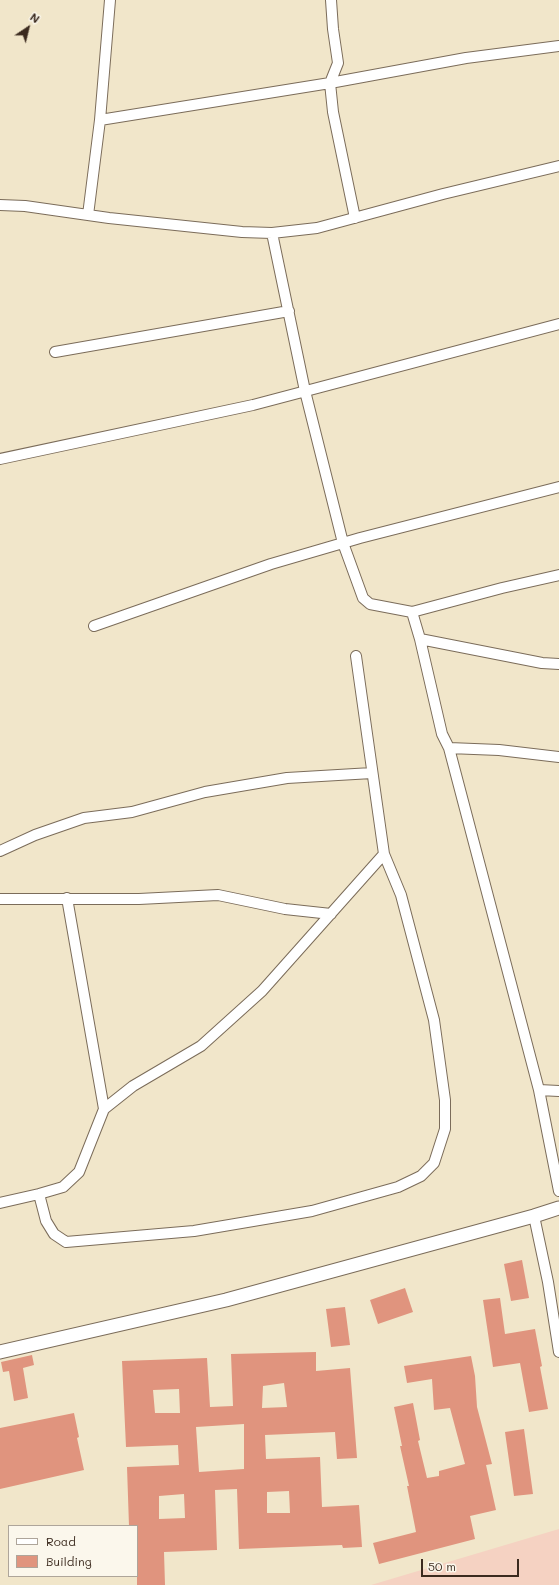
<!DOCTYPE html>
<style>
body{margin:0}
#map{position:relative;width:559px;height:1585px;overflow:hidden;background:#f1e6ca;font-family:Mali,sans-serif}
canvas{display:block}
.legend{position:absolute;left:8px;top:1525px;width:130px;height:52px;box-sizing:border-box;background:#fbf7ec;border:1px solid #aea59a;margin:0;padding:5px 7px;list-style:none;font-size:12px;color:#3b2a1e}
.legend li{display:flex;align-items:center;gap:8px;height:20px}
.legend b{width:20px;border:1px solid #aea59a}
.north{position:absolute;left:8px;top:8px;width:40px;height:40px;-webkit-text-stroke:3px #fbf7ec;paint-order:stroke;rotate:35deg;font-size:11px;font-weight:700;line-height:16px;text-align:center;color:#3b2a1e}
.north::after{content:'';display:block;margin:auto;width:14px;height:18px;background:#3b2a1e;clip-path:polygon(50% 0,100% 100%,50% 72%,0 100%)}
.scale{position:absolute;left:421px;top:1559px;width:98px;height:18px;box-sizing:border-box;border:2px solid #3b2a1e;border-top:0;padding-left:5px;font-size:12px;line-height:14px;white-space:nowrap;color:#3b2a1e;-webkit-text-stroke:3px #fbf7ec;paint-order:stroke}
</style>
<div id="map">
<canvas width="559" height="1585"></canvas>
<ul class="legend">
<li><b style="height:5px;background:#fff"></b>Road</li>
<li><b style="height:11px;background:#e0947e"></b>Building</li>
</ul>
<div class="north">N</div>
<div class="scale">50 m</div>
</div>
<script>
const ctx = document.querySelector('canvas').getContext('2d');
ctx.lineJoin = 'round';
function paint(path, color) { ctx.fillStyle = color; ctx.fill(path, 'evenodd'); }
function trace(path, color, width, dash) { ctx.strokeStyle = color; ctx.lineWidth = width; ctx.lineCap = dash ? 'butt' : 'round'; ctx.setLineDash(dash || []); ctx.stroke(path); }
paint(new Path2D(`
 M 559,1529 L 559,1585 L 371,1585 Z`), '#f5d2c2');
paint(new Path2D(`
 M 522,1260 L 529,1298 L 511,1301 L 504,1264 Z
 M 405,1288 L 413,1312 L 378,1324 L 370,1300 Z
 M 500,1298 L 505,1334 L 535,1329 L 542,1366 L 540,1367 L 548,1409 L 529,1412 L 520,1363 L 493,1367 L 483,1300 Z
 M 345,1307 L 350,1345 L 331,1347 L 326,1309 Z
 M 316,1352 L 316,1371 L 350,1368 L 357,1458 L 337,1459 L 335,1432 L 265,1435 L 266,1459 L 320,1457 L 322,1507 L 359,1505 L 362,1547 L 343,1548 L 342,1545 L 239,1549 L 237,1489 L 215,1490 L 217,1550 L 164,1552 L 165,1585 L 137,1585 L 137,1526 L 129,1526 L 127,1467 L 179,1465 L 178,1445 L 126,1447 L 122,1361 L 207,1358 L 210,1407 L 233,1406 L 231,1354 ZM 284,1383 L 287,1407 L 262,1408 L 263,1386 ZM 179,1389 L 180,1413 L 155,1413 L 153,1390 ZM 244,1424 L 244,1469 L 199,1472 L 196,1427 ZM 289,1491 L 290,1513 L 267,1513 L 267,1492 ZM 184,1494 L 185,1518 L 159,1519 L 159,1496 Z
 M 32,1355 L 34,1365 L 23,1368 L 28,1398 L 14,1401 L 9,1371 L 3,1372 L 1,1362 Z
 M 471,1356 L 475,1376 L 477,1407 L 492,1464 L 486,1465 L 496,1510 L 470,1516 L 475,1539 L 379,1564 L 373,1543 L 416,1532 L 407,1486 L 409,1486 L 400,1446 L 402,1446 L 394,1407 L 413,1403 L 420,1440 L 418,1441 L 427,1478 L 439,1476 L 439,1471 L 465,1464 L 450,1408 L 434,1410 L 432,1379 L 407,1383 L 404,1366 Z
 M 74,1413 L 79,1437 L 77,1438 L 84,1470 L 0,1489 L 0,1428 Z
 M 524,1429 L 533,1494 L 514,1496 L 505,1432 Z`), '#e0947e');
const minor = new Path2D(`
 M 331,0 L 333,29 L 338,63 L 330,83 L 333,112 L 355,218
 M 100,120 L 330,83 L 466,58 L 559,46
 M 0,205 L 25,206 L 109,218 L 242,232 L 272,233 L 317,228 L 443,194 L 559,166
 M 88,215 L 100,120 L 110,0
 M 272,233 L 305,391 L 343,543 L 363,598 L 370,604 L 412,612 L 502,588 L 559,575
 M 55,352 L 289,311
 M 0,459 L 253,405 L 559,324
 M 412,612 L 420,639 L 442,734 L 449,748 L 539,1090 L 559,1191
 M 94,626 L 271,564 L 360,538 L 559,487
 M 420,639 L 542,663 L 559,664
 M 449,748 L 499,750 L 559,757
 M 0,851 L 35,835 L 84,818 L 132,812 L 205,792 L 287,778 L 372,773
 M 0,899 L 139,899 L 218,895 L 285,909 L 331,914
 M 539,1090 L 559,1091
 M 104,1109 L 133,1086 L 201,1046 L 262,991 L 384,854
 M 39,1194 L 46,1221 L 54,1234 L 66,1242 L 194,1231 L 312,1211 L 398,1187 L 421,1176 L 434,1163 L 445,1129 L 445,1100 L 434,1020 L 401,895 L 384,854 L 356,656
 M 0,1203 L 39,1194 L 63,1187 L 79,1172 L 104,1109 L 67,898
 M 534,1216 L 548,1282 L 559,1352`);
const tertiary = new Path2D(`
 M 0,1352 L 226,1300 L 534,1216 L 559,1208`);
trace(minor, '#7b6c5a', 12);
trace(tertiary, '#7b6c5a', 15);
trace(minor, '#fff', 10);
trace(tertiary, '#fff', 13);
</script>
